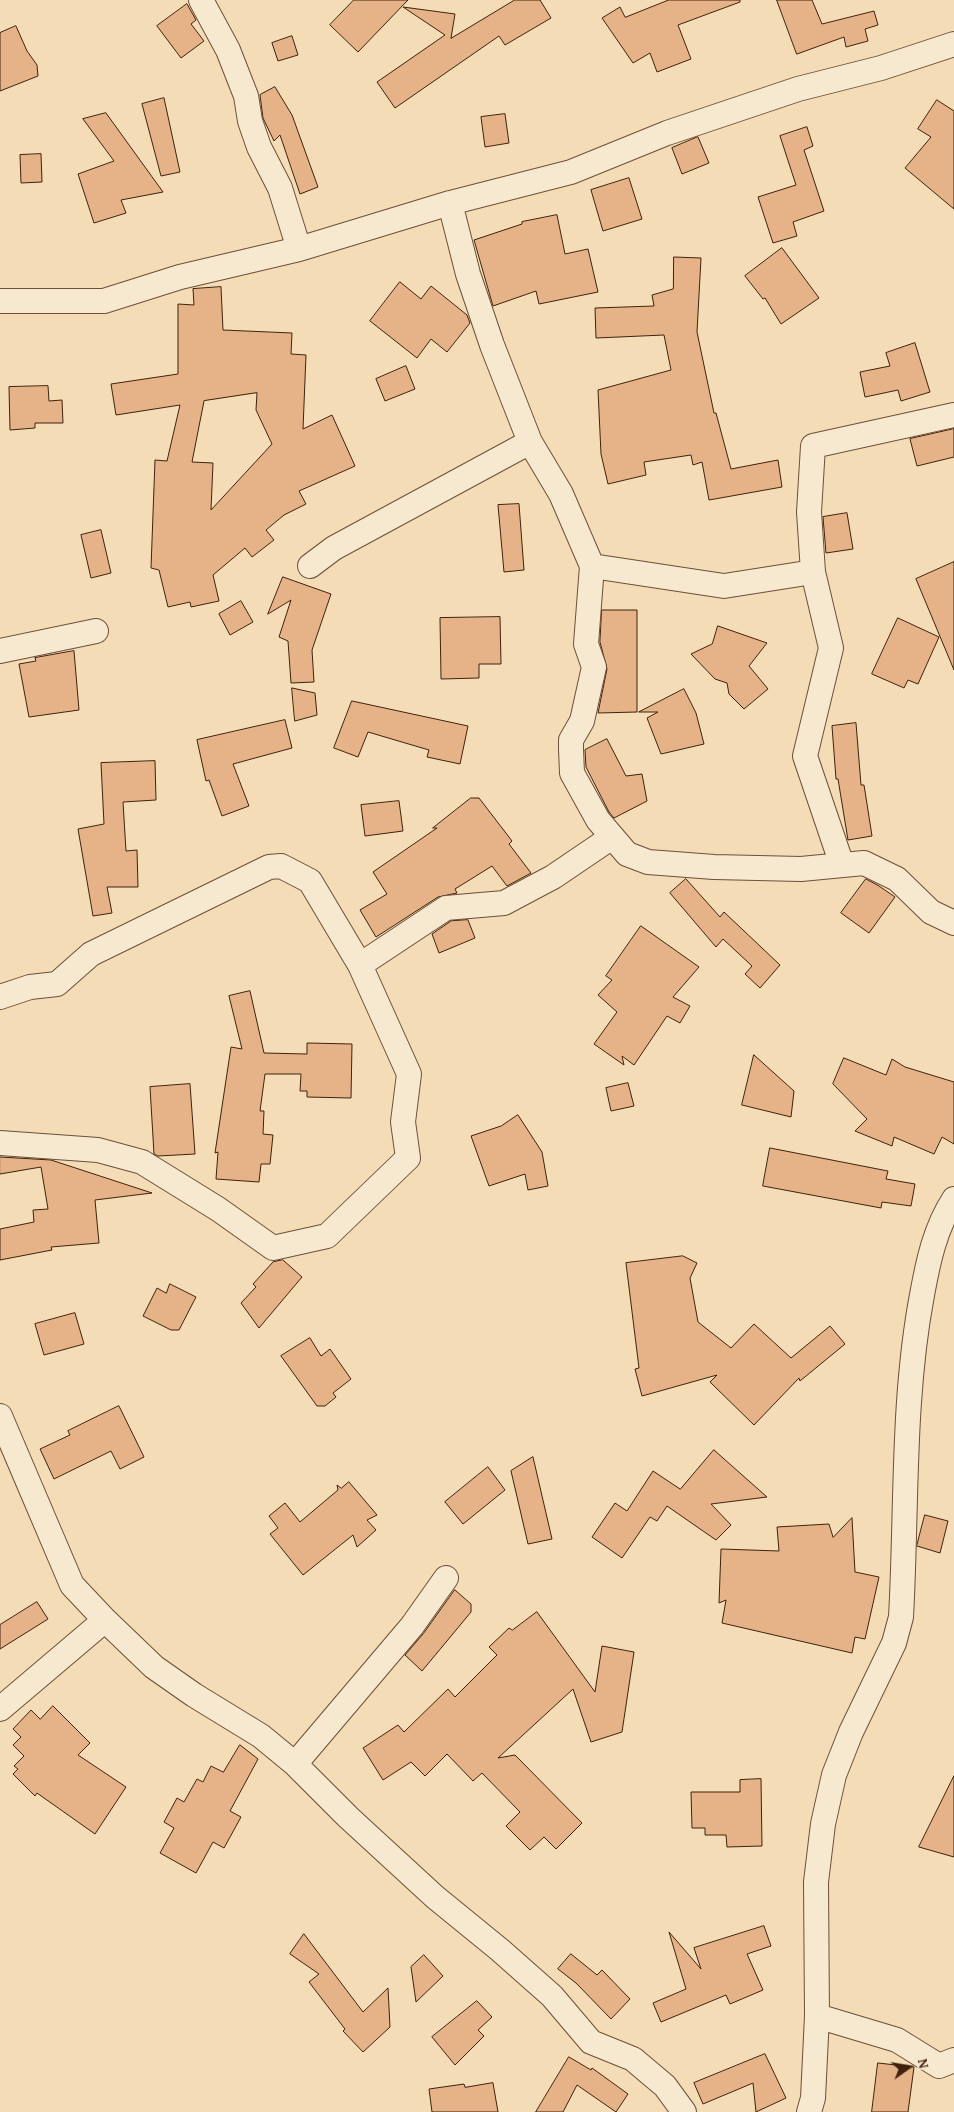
<!DOCTYPE html>
<style>
body{margin:0}
#map{position:relative;width:954px;height:2112px;overflow:hidden;background:#f3dcb6;font-family:"Gentium Book Plus",serif}
canvas{display:block}
.north{position:absolute;left:884px;top:2042px;width:50px;height:50px;-webkit-text-stroke:4px #f7e8d0;paint-order:stroke;rotate:77deg;font-size:14px;font-weight:700;line-height:20px;text-align:center;color:#3f220d}
.north::after{content:'';display:block;margin:auto;width:18px;height:22px;background:#3f220d;clip-path:polygon(50% 0,100% 100%,50% 72%,0 100%)}
</style>
<div id="map">
<canvas width="954" height="2112"></canvas>
<div class="north">N</div>
</div>
<script>
const ctx = document.querySelector('canvas').getContext('2d');
ctx.lineJoin = 'round';
function paint(path, color) { ctx.fillStyle = color; ctx.fill(path, 'evenodd'); }
function trace(path, color, width, dash) { ctx.strokeStyle = color; ctx.lineWidth = width; ctx.lineCap = dash ? 'butt' : 'round'; ctx.setLineDash(dash || []); ctx.stroke(path); }
const building = new Path2D(`
 M 354,0 L 408,0 L 358,52 L 330,25 Z
 M 515,0 L 540,0 L 551,18 L 505,45 L 499,36 L 395,108 L 377,82 L 445,35 L 403,7 L 455,14 L 451,38 Z
 M 669,0 L 740,0 L 740,2 L 678,25 L 691,59 L 657,72 L 650,53 L 633,63 L 602,18 L 620,7 L 625,17 Z
 M 777,0 L 812,0 L 822,24 L 874,11 L 878,25 L 865,29 L 868,41 L 846,47 L 844,37 L 797,54 Z
 M 187,4 L 196,20 L 191,24 L 204,41 L 181,58 L 157,26 Z
 M 16,26 L 27,51 L 37,65 L 38,76 L 0,91 L 0,33 Z
 M 292,36 L 298,55 L 278,61 L 272,43 Z
 M 275,87 L 292,115 L 318,187 L 300,194 L 280,135 L 274,141 L 263,118 L 260,95 Z
 M 164,98 L 180,172 L 161,176 L 142,104 Z
 M 937,100 L 954,111 L 954,209 L 905,168 L 931,137 L 918,129 Z
 M 106,113 L 163,192 L 121,200 L 126,213 L 94,223 L 78,174 L 114,161 L 83,119 Z
 M 505,114 L 509,143 L 485,147 L 481,117 Z
 M 807,127 L 813,146 L 804,150 L 824,211 L 793,222 L 797,236 L 773,243 L 758,197 L 796,185 L 780,136 Z
 M 698,137 L 709,163 L 682,174 L 672,148 Z
 M 41,154 L 42,182 L 21,183 L 20,155 Z
 M 629,178 L 642,219 L 603,231 L 591,190 Z
 M 557,215 L 565,254 L 588,249 L 598,292 L 539,304 L 536,291 L 493,306 L 474,240 L 522,224 L 522,222 Z
 M 782,248 L 819,298 L 781,324 L 765,298 L 763,299 L 745,276 Z
 M 674,257 L 701,258 L 697,332 L 714,413 L 716,413 L 731,469 L 778,460 L 782,487 L 709,500 L 702,462 L 693,465 L 691,455 L 644,462 L 646,475 L 608,484 L 601,454 L 598,390 L 671,370 L 664,335 L 596,338 L 595,308 L 654,306 L 652,295 L 673,289 Z
 M 400,282 L 421,299 L 431,286 L 467,315 L 470,323 L 447,352 L 431,339 L 417,358 L 370,321 Z
 M 221,287 L 223,330 L 292,333 L 291,354 L 306,355 L 303,429 L 332,415 L 355,466 L 299,491 L 306,504 L 284,515 L 266,530 L 274,540 L 252,557 L 245,548 L 213,575 L 219,601 L 191,607 L 190,602 L 168,607 L 159,570 L 151,568 L 155,460 L 167,461 L 180,405 L 116,415 L 111,384 L 178,374 L 178,304 L 194,305 L 193,289 ZM 257,393 L 256,410 L 272,444 L 211,510 L 213,463 L 192,462 L 204,401 Z
 M 915,343 L 930,392 L 901,401 L 898,390 L 865,397 L 860,372 L 890,366 L 886,353 Z
 M 406,366 L 415,389 L 385,401 L 376,379 Z
 M 48,386 L 49,401 L 62,400 L 63,423 L 35,423 L 35,428 L 10,430 L 9,387 Z
 M 954,429 L 954,457 L 917,466 L 910,439 Z
 M 519,504 L 524,570 L 504,572 L 498,505 Z
 M 847,513 L 853,549 L 826,553 L 823,517 Z
 M 101,530 L 111,573 L 91,578 L 81,535 Z
 M 954,562 L 954,670 L 916,579 Z
 M 283,577 L 331,594 L 312,650 L 314,682 L 291,683 L 288,641 L 279,637 L 291,600 L 268,614 Z
 M 241,601 L 253,622 L 230,635 L 219,614 Z
 M 602,610 L 637,610 L 637,712 L 598,713 L 607,669 L 600,642 Z
 M 500,617 L 501,664 L 479,664 L 479,678 L 441,679 L 440,618 Z
 M 898,618 L 939,637 L 918,684 L 908,680 L 904,688 L 872,674 Z
 M 718,626 L 767,643 L 749,666 L 768,689 L 744,709 L 729,694 L 727,683 L 715,679 L 691,654 L 712,644 Z
 M 74,651 L 79,710 L 29,717 L 19,664 L 36,661 L 35,658 Z
 M 292,688 L 315,693 L 317,715 L 295,721 Z
 M 684,689 L 696,713 L 704,744 L 661,754 L 647,718 L 658,712 L 639,712 Z
 M 352,701 L 468,726 L 460,764 L 427,757 L 429,750 L 368,732 L 358,757 L 334,748 Z
 M 285,720 L 292,748 L 233,764 L 249,806 L 222,816 L 209,780 L 206,781 L 197,740 Z
 M 856,723 L 861,785 L 864,785 L 872,836 L 848,840 L 838,779 L 836,779 L 832,726 Z
 M 607,739 L 626,776 L 642,774 L 647,801 L 614,818 L 609,812 L 586,767 L 585,750 Z
 M 155,761 L 156,800 L 123,802 L 126,851 L 137,850 L 138,887 L 107,887 L 112,913 L 93,916 L 78,829 L 104,824 L 101,763 Z
 M 471,798 L 479,798 L 512,841 L 509,844 L 531,873 L 507,886 L 492,866 L 455,889 L 457,893 L 438,897 L 376,937 L 360,910 L 387,894 L 373,872 L 437,828 L 433,828 Z
 M 399,801 L 403,831 L 365,836 L 361,805 Z
 M 686,879 L 720,917 L 724,912 L 780,965 L 760,988 L 745,974 L 752,966 L 723,939 L 716,947 L 670,893 Z
 M 866,879 L 879,886 L 895,897 L 869,933 L 841,913 Z
 M 468,920 L 475,938 L 439,953 L 432,934 L 451,921 Z
 M 641,926 L 699,967 L 673,997 L 690,1006 L 680,1023 L 667,1016 L 634,1065 L 622,1056 L 624,1065 L 594,1044 L 617,1012 L 598,995 L 612,980 L 606,976 Z
 M 250,991 L 264,1053 L 307,1054 L 307,1043 L 352,1044 L 351,1098 L 307,1097 L 307,1091 L 300,1091 L 301,1074 L 265,1074 L 260,1111 L 264,1111 L 263,1134 L 273,1135 L 270,1164 L 261,1164 L 259,1182 L 216,1179 L 218,1152 L 215,1153 L 231,1047 L 242,1049 L 229,996 Z
 M 754,1055 L 794,1091 L 791,1117 L 742,1105 Z
 M 844,1058 L 886,1075 L 892,1059 L 905,1067 L 954,1082 L 954,1144 L 942,1137 L 934,1154 L 894,1137 L 892,1146 L 855,1131 L 867,1119 L 833,1084 Z
 M 628,1083 L 634,1106 L 611,1111 L 606,1088 Z
 M 190,1084 L 195,1154 L 158,1156 L 154,1154 L 150,1087 Z
 M 518,1115 L 542,1152 L 548,1186 L 528,1190 L 525,1174 L 489,1186 L 471,1136 L 501,1126 Z
 M 770,1148 L 888,1171 L 886,1179 L 915,1184 L 911,1206 L 882,1202 L 881,1208 L 763,1186 Z
 M 0,1157 L 51,1160 L 152,1193 L 95,1200 L 99,1243 L 51,1247 L 52,1250 L 0,1260 L 0,1229 L 34,1222 L 33,1210 L 48,1209 L 41,1167 L 0,1174 Z
 M 683,1256 L 697,1263 L 690,1278 L 698,1322 L 731,1348 L 754,1324 L 791,1358 L 830,1326 L 845,1344 L 800,1381 L 799,1378 L 754,1425 L 710,1382 L 717,1375 L 642,1396 L 635,1369 L 639,1368 L 626,1263 Z
 M 283,1260 L 302,1277 L 259,1328 L 241,1303 L 256,1287 L 253,1284 L 273,1262 Z
 M 170,1284 L 196,1297 L 179,1330 L 171,1330 L 143,1316 L 157,1288 L 166,1293 Z
 M 75,1313 L 84,1344 L 44,1355 L 35,1324 Z
 M 310,1338 L 321,1356 L 330,1349 L 351,1379 L 333,1393 L 336,1397 L 325,1406 L 317,1406 L 281,1356 Z
 M 119,1406 L 144,1457 L 120,1469 L 111,1451 L 54,1479 L 40,1449 L 70,1435 L 68,1431 Z
 M 714,1450 L 767,1497 L 711,1504 L 731,1525 L 716,1540 L 667,1506 L 657,1521 L 650,1517 L 622,1558 L 592,1537 L 615,1503 L 627,1511 L 653,1471 L 680,1489 Z
 M 533,1457 L 552,1539 L 528,1544 L 511,1471 Z
 M 488,1467 L 505,1490 L 463,1524 L 445,1502 Z
 M 349,1482 L 377,1515 L 367,1520 L 376,1530 L 357,1547 L 353,1535 L 303,1575 L 270,1534 L 278,1528 L 269,1516 L 285,1503 L 300,1522 L 338,1490 L 337,1485 L 341,1488 Z
 M 925,1515 L 948,1521 L 940,1553 L 917,1546 Z
 M 852,1518 L 855,1572 L 879,1577 L 865,1639 L 855,1637 L 852,1653 L 722,1623 L 726,1600 L 719,1603 L 721,1549 L 779,1551 L 777,1527 L 829,1524 L 833,1537 Z
 M 455,1590 L 471,1604 L 471,1612 L 422,1671 L 405,1655 L 423,1634 Z
 M 37,1602 L 48,1619 L 0,1649 L 0,1625 Z
 M 537,1612 L 595,1692 L 602,1646 L 634,1652 L 622,1732 L 591,1742 L 573,1689 L 498,1758 L 515,1755 L 582,1823 L 556,1849 L 544,1837 L 530,1850 L 506,1826 L 520,1812 L 482,1773 L 473,1781 L 447,1754 L 425,1776 L 411,1762 L 383,1780 L 363,1748 L 398,1725 L 404,1732 L 448,1689 L 455,1697 L 497,1655 L 489,1647 L 509,1628 L 512,1630 Z
 M 53,1706 L 90,1743 L 78,1755 L 126,1787 L 95,1834 L 37,1793 L 35,1796 L 13,1774 L 18,1769 L 14,1766 L 24,1756 L 13,1745 L 21,1737 L 13,1729 L 31,1710 L 40,1719 Z
 M 240,1745 L 258,1759 L 230,1811 L 241,1817 L 224,1848 L 213,1842 L 196,1873 L 160,1853 L 174,1828 L 164,1822 L 177,1798 L 184,1802 L 197,1779 L 203,1782 L 211,1766 L 223,1772 Z
 M 954,1776 L 954,1857 L 919,1847 Z
 M 761,1779 L 762,1846 L 727,1847 L 726,1835 L 705,1835 L 705,1828 L 692,1828 L 691,1792 L 740,1792 L 740,1780 Z
 M 764,1926 L 771,1946 L 747,1954 L 763,1990 L 730,2004 L 726,1995 L 661,2022 L 653,2003 L 686,1989 L 669,1932 L 701,1969 L 694,1948 Z
 M 304,1934 L 363,2012 L 388,1988 L 390,2027 L 363,2052 L 343,2031 L 345,2029 L 309,1982 L 319,1974 L 290,1954 Z
 M 571,1954 L 597,1975 L 602,1970 L 630,1999 L 611,2019 L 576,1983 L 558,1969 Z
 M 424,1955 L 443,1976 L 416,2002 L 411,1967 Z
 M 477,2001 L 492,2017 L 478,2030 L 484,2036 L 455,2065 L 432,2037 Z
 M 765,2054 L 786,2098 L 756,2112 L 753,2083 L 703,2104 L 694,2083 Z
 M 569,2057 L 591,2070 L 592,2068 L 628,2094 L 616,2112 L 577,2085 L 563,2112 L 536,2112 Z
 M 878,2063 L 914,2067 L 908,2112 L 872,2112 Z
 M 493,2083 L 498,2112 L 432,2112 L 429,2089 L 464,2084 L 465,2087 Z`);
paint(building, '#e6b389');
trace(building, '#3f220d', 1);
const minor = new Path2D(`
 M 201,0 L 228,50 L 246,96 L 250,121 L 259,147 L 280,188 L 299,249
 M 450,203 L 468,274 L 492,345 L 530,442 L 561,494 L 592,566 L 586,644 L 594,667 L 582,721 L 571,740 L 571,749 L 572,773 L 598,820 L 627,854 L 648,862 L 714,867 L 801,869 L 864,863 L 897,879 L 931,912 L 954,923
 M 0,301 L 104,301 L 180,277 L 299,249 L 450,203 L 571,172 L 667,133 L 798,89 L 881,68 L 954,44
 M 310,566 L 334,548 L 530,442
 M 592,566 L 724,586 L 813,572 L 809,512 L 813,446 L 954,415
 M 813,572 L 831,648 L 805,756 L 842,865
 M 0,651 L 96,631
 M 360,965 L 446,908 L 504,903 L 553,877 L 612,837
 M 0,997 L 30,987 L 57,984 L 91,954 L 269,867 L 281,866 L 310,881 L 360,965 L 409,1074 L 403,1122 L 408,1158 L 327,1236 L 273,1248 L 218,1209 L 142,1162 L 98,1150 L 0,1143
 M 0,1416 L 72,1585 L 105,1620 L 154,1667 L 194,1695 L 261,1736 L 295,1764 L 348,1817 L 435,1897 L 500,1950 L 552,1996 L 591,2042 L 633,2059 L 665,2086 L 684,2112
 M 0,1709 L 105,1620
 M 295,1764 L 412,1626 L 446,1578
 M 817,2016 L 897,2040 L 939,2066 L 954,2060
 M 809,2112 L 813,2098 L 817,2016 L 816,1882 L 823,1824 L 834,1775 L 851,1732 L 894,1643 L 901,1617 C 907,1510 902,1401 922,1295 C 928,1262 935,1228 954,1199`);
trace(minor, '#6c5037', 26);
trace(minor, '#f7e8d0', 24);
</script>
